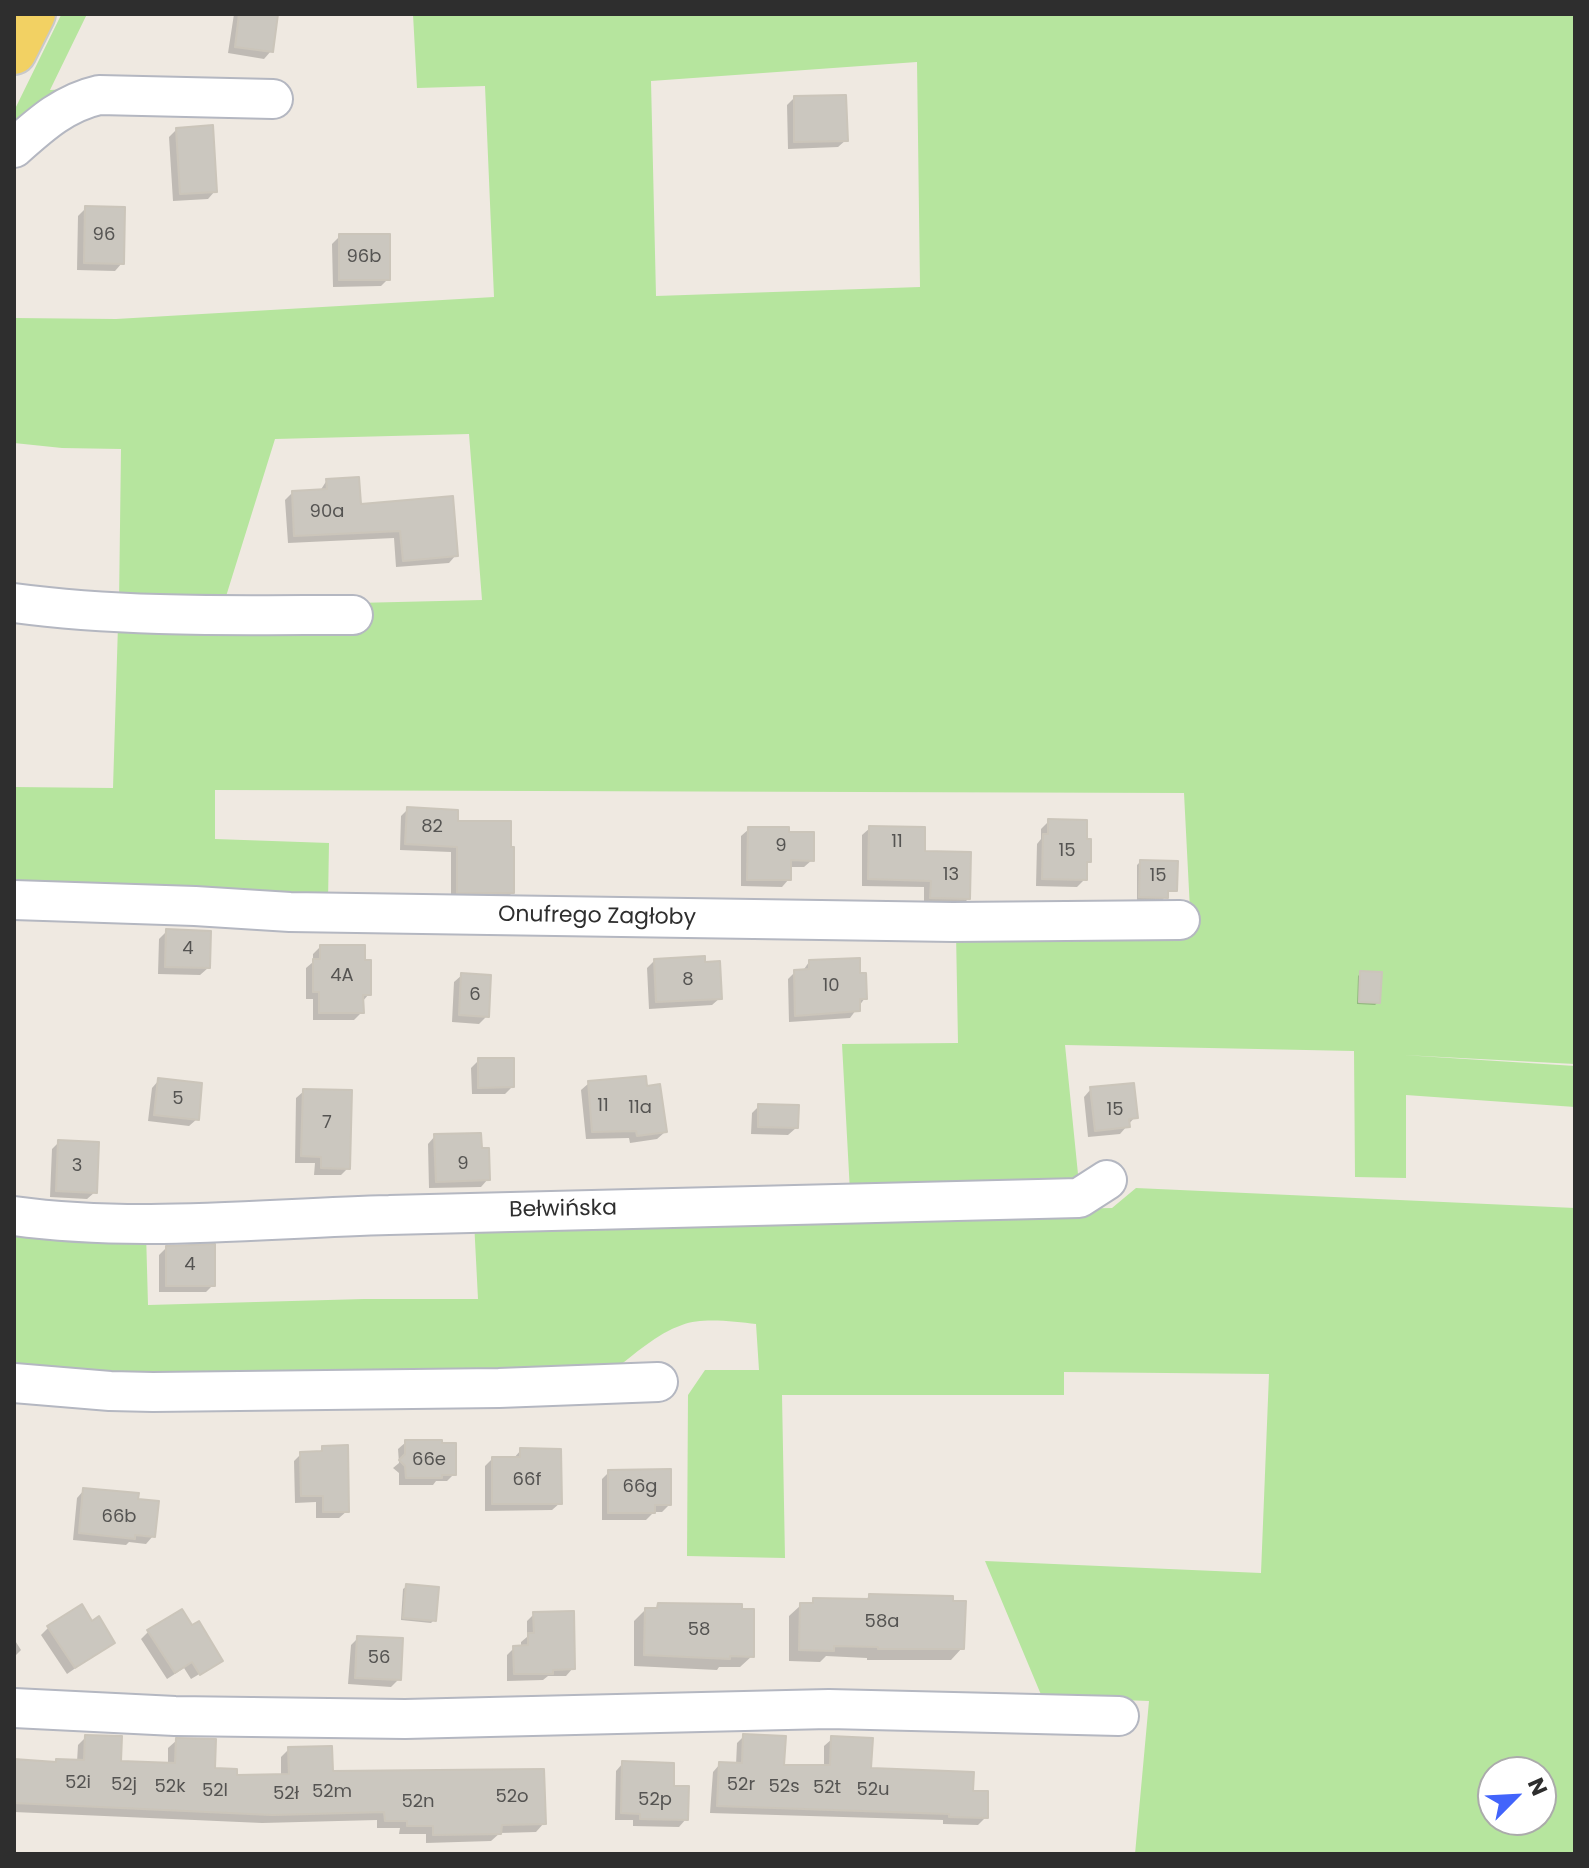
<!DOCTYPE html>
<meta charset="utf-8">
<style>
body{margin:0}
#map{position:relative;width:1589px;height:1868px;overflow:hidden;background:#efe9e1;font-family:Poppins,sans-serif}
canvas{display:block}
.frame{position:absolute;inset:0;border:16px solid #2e2e2e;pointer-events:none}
.north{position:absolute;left:1477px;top:1756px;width:80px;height:80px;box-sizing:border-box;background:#fff;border:2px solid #ababab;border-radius:50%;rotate:66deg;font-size:22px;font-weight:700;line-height:32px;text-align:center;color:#2e2e2e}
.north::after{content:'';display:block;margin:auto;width:28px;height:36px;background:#4264fb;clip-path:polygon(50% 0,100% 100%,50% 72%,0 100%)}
</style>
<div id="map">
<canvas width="1589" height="1868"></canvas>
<div class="frame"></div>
<div class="north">N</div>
</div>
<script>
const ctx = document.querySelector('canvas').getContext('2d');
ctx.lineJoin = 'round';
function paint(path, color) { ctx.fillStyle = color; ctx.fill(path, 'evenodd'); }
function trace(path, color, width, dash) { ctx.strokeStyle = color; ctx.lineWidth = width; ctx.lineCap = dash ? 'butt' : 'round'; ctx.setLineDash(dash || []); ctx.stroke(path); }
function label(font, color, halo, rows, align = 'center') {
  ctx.font = font + ' Poppins,sans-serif'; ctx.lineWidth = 6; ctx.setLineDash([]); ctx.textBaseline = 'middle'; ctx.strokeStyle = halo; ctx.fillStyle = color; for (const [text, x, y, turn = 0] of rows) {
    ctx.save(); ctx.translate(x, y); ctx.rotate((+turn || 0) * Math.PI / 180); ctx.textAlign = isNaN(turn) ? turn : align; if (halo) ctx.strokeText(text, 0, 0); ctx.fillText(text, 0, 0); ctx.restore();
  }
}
paint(new Path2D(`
 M 87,14 L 50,90 L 91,88 L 14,134 L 14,111 L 61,15 Z
 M 413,14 L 1575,14 L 1575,1064 L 1403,1055 L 1575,1066 L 1575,1107 L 1406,1095 L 1406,1178 L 1355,1177 L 1354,1051 L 1065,1045 L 1079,1184 L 850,1192 L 842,1044 L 958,1043 L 956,932 L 1190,910 L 1184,793 L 215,790 L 215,839 L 329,843 L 328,902 L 14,889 L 14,787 L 113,788 L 118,625 L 356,603 L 482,600 L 469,434 L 275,439 L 223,606 L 119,603 L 121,449 L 62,448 L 14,443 L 14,318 L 116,319 L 494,297 L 485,86 L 417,88 ZM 917,62 L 920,287 L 656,296 L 651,81 Z
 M 1136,1188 L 1575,1208 L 1575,1854 L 1135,1854 L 1149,1701 L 1042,1697 L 985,1561 L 1261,1573 L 1269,1374 L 1064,1372 L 1064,1395 L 782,1395 L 785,1558 L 687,1556 L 688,1395 L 705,1370 L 759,1370 L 756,1324 C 734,1322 703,1317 682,1325 C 656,1334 635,1354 614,1370 L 120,1376 L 14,1366 L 14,1222 L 146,1232 L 148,1305 L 364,1299 L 478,1299 L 474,1221 L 1112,1208 ZM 1493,1772 L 1541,1772 L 1541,1820 L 1493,1820 Z`), '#b6e59e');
paint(new Path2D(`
 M 234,14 L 276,14 L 271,51 L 264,59 L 228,53 Z
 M 794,98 L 846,140 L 838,147 L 788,149 L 787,105 Z
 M 176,130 L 215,191 L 208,199 L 173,201 L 169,137 Z
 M 86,208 L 122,263 L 115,271 L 77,270 L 78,216 Z
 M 340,236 L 388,279 L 381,286 L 333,287 L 332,244 Z
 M 327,480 L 359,506 L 456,555 L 449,563 L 396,567 L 394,538 L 288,543 L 285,500 L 293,492 L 320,491 Z
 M 408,809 L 456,823 L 512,893 L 506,899 L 451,898 L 451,852 L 400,850 L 401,816 Z
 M 1049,821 L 1089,861 L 1085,865 L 1085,879 L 1077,887 L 1036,886 L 1037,844 L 1041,839 L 1041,829 Z
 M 870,828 L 923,853 L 968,899 L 961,906 L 924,905 L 924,887 L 862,886 L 862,835 Z
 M 749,829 L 788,834 L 812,860 L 804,867 L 789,867 L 789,879 L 782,887 L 741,886 L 741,836 Z
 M 1140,862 L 1175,890 L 1166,893 L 1163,900 L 1137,900 L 1137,865 Z
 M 167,931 L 208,968 L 200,975 L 158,974 L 159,939 Z
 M 320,947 L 369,994 L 362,1002 L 362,1012 L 354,1020 L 313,1020 L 313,999 L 306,999 L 306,968 L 313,962 L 313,954 Z
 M 654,961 L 720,998 L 712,1005 L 649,1009 L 647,968 Z
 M 809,962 L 858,975 L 865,998 L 850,1018 L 789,1022 L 788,979 L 795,972 L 802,972 Z
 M 1361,973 L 1378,1002 L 1375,1005 L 1357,1004 L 1358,976 Z
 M 462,975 L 487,1016 L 479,1024 L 452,1022 L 454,982 Z
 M 479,1060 L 512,1087 L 505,1094 L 472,1094 L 471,1068 Z
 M 159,1080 L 197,1119 L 189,1126 L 148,1121 L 152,1088 Z
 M 589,1083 L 665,1132 L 657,1139 L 630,1143 L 629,1138 L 586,1139 L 581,1090 Z
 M 1091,1089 L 1135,1117 L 1120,1134 L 1088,1137 L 1084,1097 Z
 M 304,1091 L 348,1168 L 341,1175 L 314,1175 L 315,1163 L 295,1163 L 296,1098 Z
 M 759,1106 L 796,1128 L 788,1135 L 751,1134 L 752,1113 Z
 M 435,1136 L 488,1179 L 481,1187 L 429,1188 L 428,1144 Z
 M 59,1142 L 95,1192 L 87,1199 L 50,1197 L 52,1149 Z
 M 166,1248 L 213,1285 L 206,1292 L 159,1292 L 159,1255 Z
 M 406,1442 L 454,1474 L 447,1481 L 436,1481 L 433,1485 L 399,1485 L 399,1473 L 393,1468 L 399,1463 L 398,1449 Z
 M 323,1448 L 347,1511 L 339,1518 L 316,1518 L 316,1502 L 295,1503 L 294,1461 L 301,1454 L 318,1453 Z
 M 521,1450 L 560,1503 L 552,1510 L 485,1511 L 485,1466 L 492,1459 L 513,1459 Z
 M 609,1472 L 669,1505 L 662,1512 L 654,1512 L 646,1520 L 602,1520 L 602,1479 Z
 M 84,1490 L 136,1501 L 153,1536 L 146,1544 L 129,1542 L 126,1545 L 73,1540 L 77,1498 Z
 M 407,1586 L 434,1620 L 431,1623 L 401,1620 L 403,1589 Z
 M 869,1596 L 962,1648 L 951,1660 L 867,1660 L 867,1658 L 826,1656 L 820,1662 L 789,1661 L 789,1616 L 801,1605 L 809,1605 L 814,1600 L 865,1601 Z
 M 659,1605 L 752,1656 L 740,1667 L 719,1667 L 717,1670 L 634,1666 L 634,1621 L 645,1610 L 653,1610 Z
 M 534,1614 L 573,1668 L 566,1676 L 548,1676 L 543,1680 L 507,1681 L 507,1655 L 514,1648 L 521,1647 L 521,1642 L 527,1637 L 527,1621 Z
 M 91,1623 L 113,1642 L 67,1674 L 41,1635 L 49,1627 Z
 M 148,1632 L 221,1661 L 191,1679 L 184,1668 L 167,1679 L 141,1639 Z
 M 358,1638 L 399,1679 L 391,1687 L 348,1684 L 351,1645 Z
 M 14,1639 L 21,1650 L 14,1657 Z
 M 744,1736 L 782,1767 L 824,1767 L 824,1746 L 832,1739 L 869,1770 L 971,1793 L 986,1817 L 978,1825 L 943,1824 L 943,1820 L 710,1813 L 713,1772 L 720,1764 L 736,1765 L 737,1743 Z
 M 86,1737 L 119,1763 L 168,1765 L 168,1748 L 177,1740 L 213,1770 L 234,1777 L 281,1776 L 281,1757 L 289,1749 L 331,1773 L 544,1823 L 536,1832 L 500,1833 L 491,1841 L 426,1843 L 426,1834 L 399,1834 L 400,1828 L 377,1828 L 377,1820 L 262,1823 L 14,1812 L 14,1761 L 54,1764 L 57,1761 L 77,1762 L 78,1745 Z
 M 623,1763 L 686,1819 L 679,1827 L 633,1826 L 633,1820 L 615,1820 L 616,1771 Z`), '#0003');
const building = new Path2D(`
 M 239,14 L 278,14 L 273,52 L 235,47 Z
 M 846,95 L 848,141 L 794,142 L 794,96 Z
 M 213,125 L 217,192 L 180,194 L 176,128 Z
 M 85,206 L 125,207 L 124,264 L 84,263 Z
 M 339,234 L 390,234 L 390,280 L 339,280 Z
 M 359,477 L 361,504 L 453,496 L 458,556 L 403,561 L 400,531 L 294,536 L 292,491 L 327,489 L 326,479 Z
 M 407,807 L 458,810 L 458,821 L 511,821 L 511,847 L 514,847 L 514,893 L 457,893 L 457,847 L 405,844 Z
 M 1048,819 L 1087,820 L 1087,839 L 1091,839 L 1091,862 L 1087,862 L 1087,880 L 1042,879 L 1043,834 L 1048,834 Z
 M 869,826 L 925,827 L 925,851 L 971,852 L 970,899 L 930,898 L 931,881 L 868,879 Z
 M 748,827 L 789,827 L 789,832 L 814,832 L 814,861 L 791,860 L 791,880 L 747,880 Z
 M 1140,860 L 1178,861 L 1177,891 L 1168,891 L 1168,898 L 1139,897 Z
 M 166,929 L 211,931 L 210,968 L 165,967 Z
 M 320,945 L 365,945 L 365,960 L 371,960 L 371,995 L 363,995 L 364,1013 L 319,1013 L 319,992 L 313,992 L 313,959 L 320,959 Z
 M 705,956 L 705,962 L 720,961 L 722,999 L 656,1002 L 654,959 Z
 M 860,958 L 860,973 L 866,973 L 867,999 L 860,999 L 860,1011 L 795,1016 L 794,970 L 809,969 L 809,960 Z
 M 1360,971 L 1382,972 L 1380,1003 L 1359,1002 Z
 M 461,973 L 491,975 L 489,1017 L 459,1015 Z
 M 478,1058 L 514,1058 L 514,1087 L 478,1088 Z
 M 646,1076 L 647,1086 L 660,1084 L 667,1132 L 637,1136 L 636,1131 L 592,1132 L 588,1081 Z
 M 158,1078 L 202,1083 L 199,1120 L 154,1115 Z
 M 1134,1083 L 1138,1118 L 1129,1119 L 1130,1127 L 1095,1131 L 1090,1087 Z
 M 303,1089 L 352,1090 L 350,1169 L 321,1168 L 321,1157 L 301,1156 Z
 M 758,1104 L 799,1105 L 798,1128 L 758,1127 Z
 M 481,1133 L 482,1148 L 489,1148 L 490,1180 L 436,1182 L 434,1134 Z
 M 58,1140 L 99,1142 L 97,1193 L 56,1191 Z
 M 215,1244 L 215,1286 L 166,1286 L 166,1246 Z
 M 405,1440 L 442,1440 L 442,1443 L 456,1443 L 456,1475 L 442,1475 L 442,1478 L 406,1478 L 405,1466 L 399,1460 L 405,1454 Z
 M 348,1445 L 349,1512 L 323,1512 L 323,1496 L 301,1496 L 300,1452 L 322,1451 L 322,1446 Z
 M 520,1448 L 561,1449 L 562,1504 L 492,1504 L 492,1457 L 520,1457 Z
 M 671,1469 L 671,1505 L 655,1505 L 655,1513 L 608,1513 L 608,1470 Z
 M 83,1488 L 139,1493 L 138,1499 L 159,1501 L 155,1537 L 135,1535 L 135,1539 L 79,1533 Z
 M 406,1584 L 439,1587 L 436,1621 L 403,1618 Z
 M 869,1594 L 953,1596 L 953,1601 L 966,1601 L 964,1649 L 878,1649 L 878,1647 L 834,1646 L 834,1651 L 799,1650 L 800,1603 L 813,1603 L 813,1598 L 869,1599 Z
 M 658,1603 L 742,1604 L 742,1609 L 754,1609 L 754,1657 L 730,1656 L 730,1659 L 644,1655 L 645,1608 L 657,1608 Z
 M 82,1604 L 92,1621 L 99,1616 L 115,1643 L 75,1668 L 47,1626 Z
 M 182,1609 L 192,1625 L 199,1621 L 223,1661 L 200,1675 L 192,1662 L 175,1673 L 147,1630 Z
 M 574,1611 L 575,1669 L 553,1670 L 553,1674 L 514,1674 L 513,1646 L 528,1645 L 528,1633 L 534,1633 L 533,1612 Z
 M 357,1636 L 403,1638 L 401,1680 L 355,1678 Z
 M 743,1734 L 786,1736 L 784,1765 L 830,1765 L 831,1736 L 873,1738 L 871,1768 L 974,1772 L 973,1791 L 988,1791 L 988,1818 L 949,1817 L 949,1814 L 717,1806 L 719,1762 L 742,1763 Z
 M 85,1735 L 122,1736 L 121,1761 L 175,1763 L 176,1738 L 216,1739 L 215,1768 L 237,1769 L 237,1775 L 289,1774 L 288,1747 L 332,1746 L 333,1771 L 544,1769 L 546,1824 L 502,1825 L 501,1834 L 433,1835 L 433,1826 L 407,1826 L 407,1821 L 385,1821 L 384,1812 L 272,1815 L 14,1803 L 14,1759 L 56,1762 L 56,1759 L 84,1760 Z
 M 622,1761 L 674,1763 L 674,1786 L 689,1786 L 688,1820 L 640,1819 L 640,1814 L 621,1813 Z`);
paint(building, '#cbc7bf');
trace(building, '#cbc5ba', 2);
const minor = new Path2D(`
 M 14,148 C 41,124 64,103 99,95 L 273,99
 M 14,603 C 126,618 241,615 353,615
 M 14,900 L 195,906 L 290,912 L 953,922 L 1180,920
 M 14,1216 C 138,1233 265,1218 389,1215 C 619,1209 849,1203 1079,1198 L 1107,1180
 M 14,1383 L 110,1391 L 153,1392 L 499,1388 L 658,1382
 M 14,1708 L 175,1716 L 405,1719 L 829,1709 L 1119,1716`);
const major = new Path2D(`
 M 14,52 L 33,14`);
trace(minor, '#b4b7c1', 42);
trace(major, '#c9c9c9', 48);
trace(minor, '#fff', 38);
trace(major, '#f2d163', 44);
label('18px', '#555452', null, [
 ["96",104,235],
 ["96b",364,257],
 ["90a",327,512],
 ["82",432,827],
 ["11",897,842],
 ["9",781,846],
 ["15",1067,851],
 ["13",951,875],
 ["15",1158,876],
 ["4",188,949],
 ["4A",342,976],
 ["8",688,980],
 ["10",831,986],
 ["6",475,995],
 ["5",178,1099],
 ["11",603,1106],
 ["11a",640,1108],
 ["15",1115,1110],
 ["7",327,1123],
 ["9",463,1164],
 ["3",77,1166],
 ["4",190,1265],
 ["66e",429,1460],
 ["66f",527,1480],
 ["66g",640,1487],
 ["66b",119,1517],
 ["58a",882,1622],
 ["58",699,1630],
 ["56",379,1658],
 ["52i",78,1783],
 ["52j",124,1785],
 ["52r",741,1785],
 ["52k",170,1787],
 ["52s",784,1787],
 ["52t",827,1788],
 ["52u",873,1790],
 ["52l",215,1791],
 ["52m",332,1792],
 ["52ł",286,1794],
 ["52o",512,1797],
 ["52p",655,1800],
 ["52n",418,1802]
]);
label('22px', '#2e2e2e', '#fff', [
 ["Onufrego Zagłoby",597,917,1],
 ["Bełwińska",563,1210,-1]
]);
</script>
